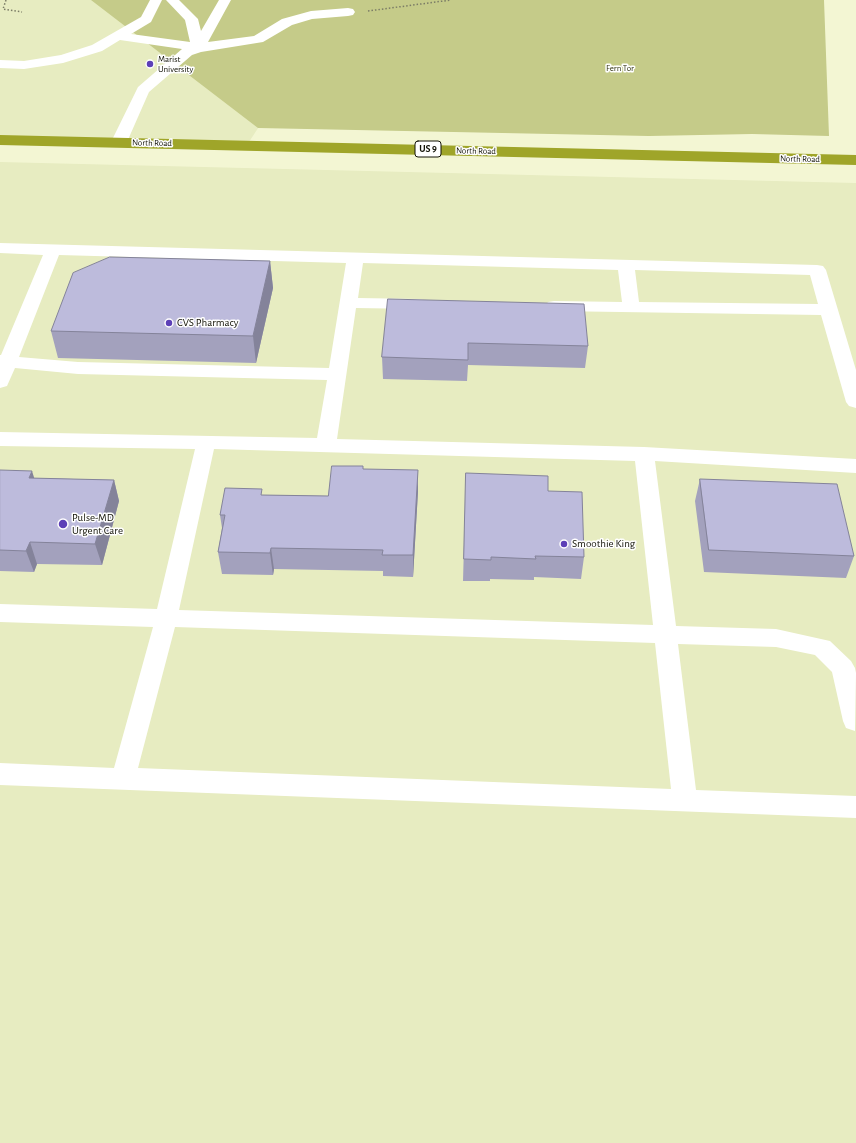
<!DOCTYPE html>
<style>
body{margin:0}
canvas{display:block;background:#f3f6d3}
</style>
<canvas width="856" height="1143"></canvas>
<script>
const ctx = document.querySelector('canvas').getContext('2d');
ctx.lineJoin = 'round';
function paint(path, color) { ctx.fillStyle = color; ctx.fill(path, 'evenodd'); }
function trace(path, color, width, dash) { ctx.strokeStyle = color; ctx.lineWidth = width; ctx.lineCap = dash ? 'butt' : 'round'; ctx.setLineDash(dash || []); ctx.stroke(path); }
function label(font, color, halo, rows, align = 'center') {
  ctx.font = font + ' "Alegreya Sans",sans-serif'; ctx.lineWidth = 3; ctx.setLineDash([]); ctx.textBaseline = 'middle'; ctx.strokeStyle = halo; ctx.fillStyle = color; for (const [text, x, y, turn = 0] of rows) {
    ctx.save(); ctx.translate(x, y); ctx.rotate((+turn || 0) * Math.PI / 180); ctx.textAlign = isNaN(turn) ? turn : align; if (halo) ctx.strokeText(text, 0, 0); ctx.fillText(text, 0, 0); ctx.restore();
  }
}
paint(new Path2D(`
 M 0,0 L 342,0 L 247,145 L 0,139 Z
 M 0,162 L 856,183 L 856,1143 L 0,1143 Z`), '#e7ecc1');
paint(new Path2D(`
 M 91,0 L 824,0 L 829,136 L 752,134 L 649,136 L 258,128 Z`), '#c5cb89');
trace(new Path2D(`
 M 6,0 L 3,9 L 22,12
 M 368,11 L 451,0`), '#7b7c66', 1.5, [1.5, 2]);
paint(new Path2D(`
 M 150,0 L 162,0 L 151,22 L 131,34 L 190,42 L 185,20 L 166,0 L 179,0 L 198,19 L 201,31 L 219,0 L 231,0 L 208,42 L 254,36 L 282,19 L 311,11 L 348,8 L 353,9 L 355,12 L 353,15 L 348,16 L 312,19 L 292,25 L 263,42 L 201,52 L 192,55 L 149,92 L 127,142 L 124,145 L 119,147 L 114,145 L 111,142 L 138,87 L 182,49 L 120,40 L 102,51 L 63,63 L 24,69 L 0,68 L 0,60 L 24,61 L 61,55 L 92,45 L 141,17 Z
 M 0,243 L 817,265 L 823,266 L 826,270 L 856,370 L 856,408 L 849,406 L 846,402 L 821,315 L 554,311 L 548,310 L 545,306 L 548,302 L 554,301 L 622,302 L 618,270 L 363,263 L 358,298 L 418,299 L 424,300 L 427,304 L 424,308 L 418,309 L 356,308 L 337,439 L 644,447 L 856,459 L 856,473 L 655,461 L 676,626 L 776,629 L 830,641 L 851,661 L 855,668 L 856,673 L 855,731 L 846,728 L 843,721 L 832,672 L 815,655 L 776,647 L 678,644 L 696,790 L 856,796 L 856,818 L 0,785 L 0,763 L 114,768 L 153,627 L 0,622 L 0,604 L 157,609 L 195,449 L 0,446 L 0,432 L 317,438 L 327,380 L 78,374 L 15,368 L 7,386 L 0,388 L 0,355 L 1,355 L 43,255 L 0,253 ZM 59,255 L 346,263 L 329,368 L 78,362 L 19,357 ZM 635,270 L 810,275 L 818,304 L 639,302 ZM 214,449 L 635,461 L 653,625 L 179,610 ZM 175,627 L 655,643 L 671,789 L 138,768 Z`), '#fff');
paint(new Path2D(`
 M 0,135 L 856,155 L 856,165 L 0,145 Z`), '#9fa529');
paint(new Path2D(`
 M 270,261 L 273,288 L 256,363 L 58,358 L 51,331 Z
 M 388,299 L 588,346 L 585,368 L 468,365 L 467,381 L 383,379 L 382,357 Z
 M 363,469 L 418,491 L 413,577 L 383,576 L 383,571 L 274,569 L 273,575 L 222,574 L 218,552 L 222,528 L 220,515 L 263,495 L 328,496 Z
 M 0,470 L 34,478 L 114,480 L 119,501 L 102,565 L 37,564 L 34,572 L 0,571 Z
 M 466,473 L 548,491 L 584,557 L 581,579 L 534,577 L 534,580 L 490,579 L 490,581 L 463,581 Z
 M 700,479 L 854,556 L 846,578 L 704,572 L 695,501 Z`), '#a3a1bd');
paint(new Path2D(`
 M 270,261 L 273,288 L 256,363 L 253,336 Z
 M 418,470 L 418,491 L 413,577 L 413,555 Z
 M 32,471 L 39,493 L 29,478 Z
 M 114,480 L 119,501 L 102,565 L 95,544 Z
 M 30,542 L 37,564 L 34,572 L 26,551 Z
 M 271,548 L 274,569 L 273,575 L 270,553 Z`), '#84839a');
const building = new Path2D(`
 M 110,257 L 270,261 L 253,336 L 51,331 L 73,273 Z
 M 388,299 L 584,304 L 588,346 L 468,343 L 468,360 L 382,357 Z
 M 332,466 L 363,466 L 363,469 L 418,470 L 413,555 L 382,555 L 383,550 L 271,548 L 270,553 L 218,552 L 225,515 L 220,515 L 225,488 L 262,489 L 261,495 L 328,496 Z
 M 0,470 L 32,471 L 29,478 L 114,480 L 95,544 L 30,542 L 26,551 L 0,550 Z
 M 466,473 L 548,476 L 548,491 L 582,492 L 584,557 L 535,556 L 536,559 L 491,557 L 491,560 L 464,559 Z
 M 700,479 L 837,484 L 854,556 L 709,550 Z`);
paint(building, '#bdbbdc');
trace(building, '#84839a', 1);
for (const [x, y, r, color] of [
 [150,64,4,"#5c3fb7"],
 [169,323,4,"#5c3fb7"],
 [63,524,5,"#5c3fb7"],
 [564,544,4,"#5c3fb7"]
]) { const dot = new Path2D(); dot.arc(x, y, r, 0, 2 * Math.PI); ctx.fillStyle = color; ctx.fill(dot); trace(dot, '#fff', 1.5); }
label('9px', '#131307', '#fff', [
 ["Marist",158,59],
 ["University",158,69]
], 'left');
label('9px', '#323413', '#fff', [
 ["Fern Tor",620,68]
]);
label('9px', '#131307', '#fff', [
 ["North Road",152,143,1],
 ["North Road",476,151,1],
 ["North Road",800,159,1]
]);
for (const [x, y, w] of [
 [428,149,26]
]) { const box = new Path2D(); box.roundRect(x - w / 2, y - 8, w, 16, 3); ctx.fillStyle = '#fff'; ctx.fill(box); trace(box, '#131307', 1); }
label('bold 10px', '#131307', null, [
 ["US 9",428,149]
]);
label('11px', '#131307', '#fff', [
 ["CVS Pharmacy",177,323],
 ["Pulse-MD",72,518],
 ["Urgent Care",72,531],
 ["Smoothie King",572,544]
], 'left');
</script>
